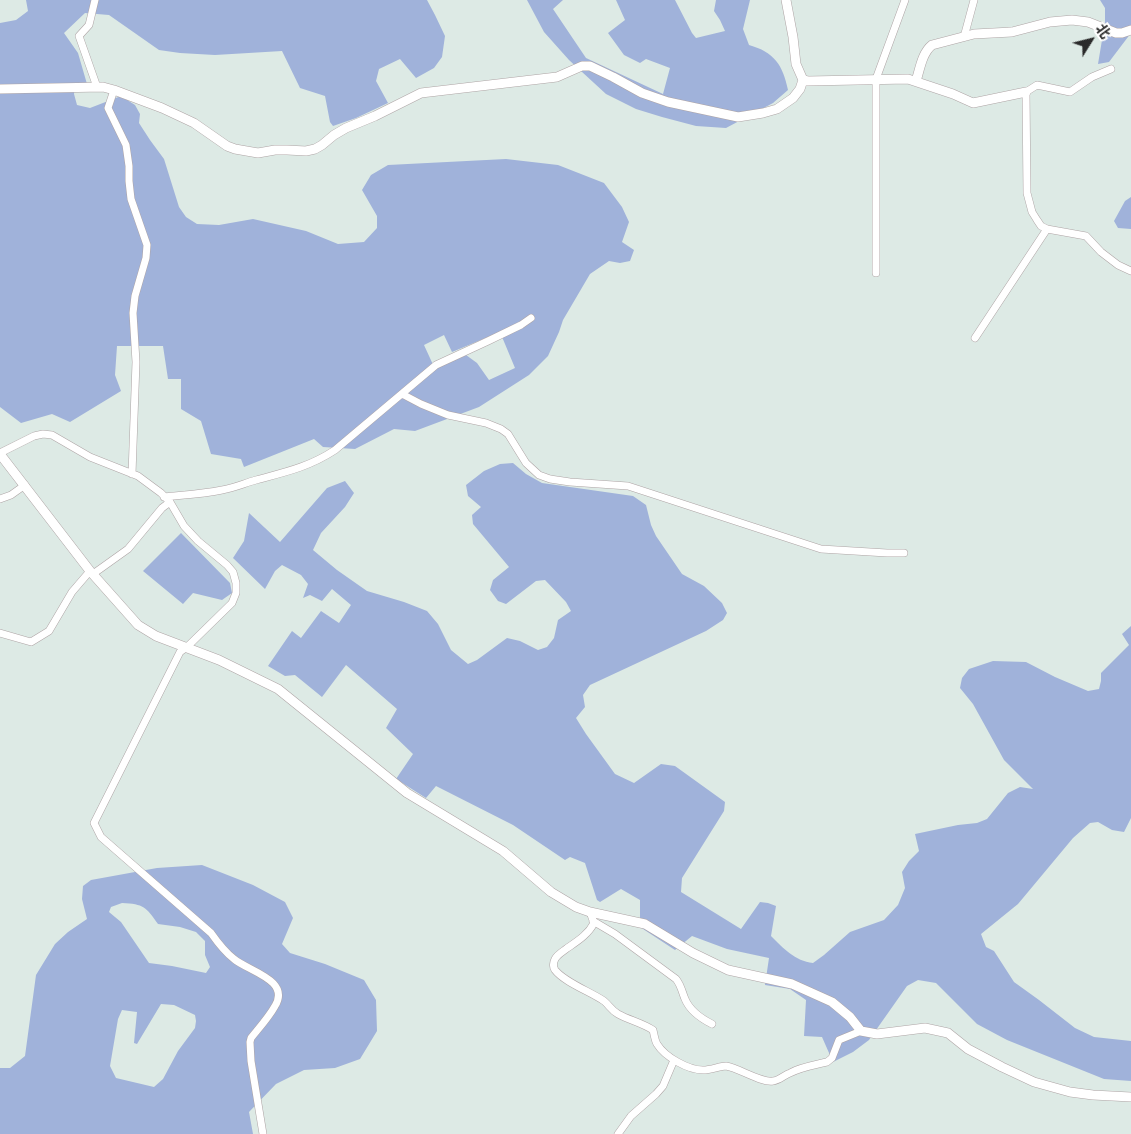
<!DOCTYPE html>
<meta charset="utf-8">
<style>
body{margin:0}
#map{position:relative;width:1131px;height:1134px;overflow:hidden;background:#ddeae5;font-family:"DM Sans","Noto Sans SC",sans-serif}
canvas{display:block}
.north{position:absolute;left:1066px;top:15px;width:50px;height:50px;-webkit-text-stroke:4px #fff;paint-order:stroke;rotate:54deg;font-size:14px;font-weight:700;line-height:20px;text-align:center;color:#2a2a2a}
.north::after{content:'';display:block;margin:auto;width:18px;height:22px;background:#2a2a2a;clip-path:polygon(50% 0,100% 100%,50% 72%,0 100%)}
</style>
<div id="map">
<canvas width="1131" height="1134"></canvas>
<div class="north">北</div>
</div>
<script>
const ctx = document.querySelector('canvas').getContext('2d');
ctx.lineJoin = 'round';
function paint(path, color) { ctx.fillStyle = color; ctx.fill(path, 'evenodd'); }
function trace(path, color, width, dash) { ctx.strokeStyle = color; ctx.lineWidth = width; ctx.lineCap = dash ? 'butt' : 'round'; ctx.setLineDash(dash || []); ctx.stroke(path); }
paint(new Path2D(`
 M 26,0 L 427,0 L 435,15 L 445,36 L 442,57 L 434,68 L 416,78 L 400,59 L 379,69 L 376,81 L 388,103 L 356,118 L 333,126 L 330,122 L 325,96 L 300,88 L 282,51 L 215,55 L 180,53 L 159,50 L 109,15 L 85,13 L 64,33 L 78,53 L 87,84 L 75,84 L 74,94 L 77,105 L 90,108 L 121,96 L 135,105 L 140,114 L 139,123 L 150,140 L 164,159 L 179,207 L 186,217 L 197,224 L 219,225 L 253,219 L 306,231 L 338,244 L 364,242 L 377,228 L 377,216 L 362,190 L 371,175 L 388,165 L 506,159 L 558,165 L 604,183 L 622,207 L 629,222 L 622,242 L 634,250 L 630,261 L 620,263 L 609,261 L 590,274 L 563,320 L 559,332 L 548,356 L 529,375 L 479,407 L 415,431 L 394,429 L 355,449 L 323,447 L 314,439 L 244,467 L 241,459 L 211,454 L 201,421 L 181,409 L 181,379 L 168,379 L 163,346 L 117,346 L 115,375 L 121,391 L 70,422 L 52,414 L 21,423 L 0,407 L 0,23 L 16,20 L 28,11 ZM 500,332 L 515,368 L 489,380 L 477,363 L 466,355 L 435,369 L 424,345 L 444,335 L 452,352 Z
 M 527,0 L 563,0 L 553,9 L 586,58 L 663,94 L 670,68 L 646,59 L 640,63 L 624,55 L 608,33 L 625,20 L 616,0 L 675,0 L 692,33 L 696,38 L 725,31 L 720,20 L 714,11 L 716,0 L 750,0 L 743,29 L 749,45 C 774,52 783,65 788,90 L 773,103 L 726,128 L 696,126 L 662,117 L 636,109 L 606,94 L 569,60 L 544,32 Z
 M 1100,0 L 1131,0 L 1131,33 L 1109,62 L 1098,64 L 1105,22 L 1105,8 Z
 M 1131,197 L 1131,229 L 1118,228 L 1114,221 L 1125,201 Z
 M 513,463 L 526,474 L 542,483 L 633,496 L 646,505 L 651,525 L 656,536 L 682,574 L 704,586 L 722,603 L 727,613 L 723,620 L 706,631 L 590,685 L 583,695 L 585,707 L 576,718 L 586,734 L 615,774 L 634,783 L 661,764 L 675,766 L 725,802 L 724,811 L 682,878 L 681,892 L 741,929 L 760,902 L 768,903 L 776,906 L 771,936 C 783,948 795,961 813,963 L 824,955 L 850,932 L 884,920 L 898,905 L 905,888 L 902,872 L 909,861 L 919,851 L 915,834 L 958,825 L 977,823 L 987,819 L 1008,793 L 1020,787 L 1033,789 L 1004,760 L 973,704 L 960,688 L 962,678 L 969,669 L 993,661 L 1026,662 L 1055,677 L 1088,691 L 1099,689 L 1101,681 L 1101,673 L 1129,645 L 1122,634 L 1131,626 L 1131,818 L 1124,832 L 1112,830 L 1098,822 L 1090,823 L 1073,838 L 1018,904 L 981,934 L 986,947 L 994,951 L 1014,982 L 1039,1000 L 1075,1028 L 1094,1037 L 1131,1041 L 1131,1081 L 1104,1079 L 1007,1040 L 977,1024 L 936,983 L 918,980 L 907,986 L 869,1040 L 853,1052 L 833,1062 L 822,1037 L 804,1036 L 806,1000 L 790,989 L 765,985 L 769,958 L 727,949 L 692,936 L 675,950 L 640,927 L 640,900 L 621,889 L 600,902 L 597,900 L 585,863 L 570,857 L 565,860 L 513,825 L 436,786 L 426,798 L 396,779 L 413,754 L 386,728 L 397,709 L 346,665 L 322,697 L 295,675 L 285,676 L 268,666 L 292,631 L 301,638 L 321,611 L 339,623 L 351,605 L 332,589 L 322,601 L 310,595 L 303,598 L 308,584 L 301,575 L 282,565 L 275,571 L 265,589 L 233,558 L 244,541 L 249,513 L 280,542 L 327,488 L 345,481 L 354,493 L 345,507 L 321,533 L 313,550 L 337,570 L 367,591 L 404,602 L 427,611 L 438,624 L 451,650 L 468,664 L 477,660 L 507,638 L 520,641 L 538,650 L 547,647 L 554,638 L 558,620 L 571,611 L 566,602 L 545,580 L 536,581 L 506,604 L 498,601 L 490,590 L 493,580 L 509,567 L 473,524 L 472,515 L 481,507 L 468,496 L 466,485 L 484,471 L 500,464 Z
 M 181,533 L 230,583 L 232,593 L 222,600 L 193,593 L 183,604 L 143,571 Z
 M 202,865 L 253,885 L 285,902 L 293,918 L 282,944 L 290,953 L 325,964 L 364,980 L 376,1000 L 377,1031 L 360,1059 L 335,1068 L 304,1070 L 276,1084 L 249,1112 L 253,1134 L 0,1134 L 0,1068 L 10,1068 L 25,1056 L 36,975 L 55,944 L 68,932 L 87,919 L 82,899 L 83,886 L 91,880 L 157,868 ZM 122,903 C 144,904 146,907 158,924 L 180,927 L 196,932 L 205,941 L 205,955 L 210,967 L 206,973 L 172,966 L 149,963 L 121,922 L 109,912 L 111,907 ZM 161,1004 L 174,1005 L 195,1015 L 196,1021 L 195,1028 L 178,1051 L 163,1079 L 154,1087 L 116,1078 L 110,1066 L 118,1019 L 122,1010 L 137,1012 L 134,1043 L 137,1044 Z`), '#a0b2da');
const minor = new Path2D(`
 M 95,0 L 89,25 L 79,36 L 97,87
 M 964,37 L 974,0
 M 1111,69 L 1092,77 L 1070,92 L 1037,85 L 1026,92 L 1027,193 L 1032,212 L 1037,220 L 1041,226 L 1047,229 L 1086,236 L 1101,252 L 1118,265 L 1131,271
 M 114,90 L 108,108 L 126,145 L 129,166 L 129,181 L 131,199 L 147,245 L 146,258 L 135,296 L 133,313 L 136,362 L 132,474
 M 876,273 L 876,79 L 905,0
 M 975,338 L 1047,229
 M 402,394 L 421,404 L 448,415 L 486,423 L 501,429 L 508,434 L 526,463 L 539,475 L 550,479 L 570,482 L 628,486 L 821,549 L 887,553 L 904,553
 M 0,453 L 34,436 L 43,434 L 52,435 L 90,457 L 138,476 L 161,493 L 170,502 L 184,526 L 198,541 L 227,565 L 233,572 L 236,583 L 236,593 L 232,603 L 187,647 L 180,652 L 94,823 L 101,837 L 211,933 C 218,943 225,952 234,959 C 248,971 291,980 275,1006 C 269,1017 259,1028 251,1038 L 250,1042 L 251,1061 L 263,1134
 M 164,497 C 183,495 203,494 222,490 C 234,488 245,483 256,480 C 286,472 309,467 335,450 L 436,365 L 488,341 L 521,325 L 531,318
 M 0,499 L 11,495 L 25,485
 M 93,574 L 128,549 L 162,508 L 170,502
 M 0,633 L 31,642 L 49,631 L 72,592 L 90,571
 M 590,912 L 594,923 C 588,935 576,942 566,949 C 562,952 557,955 555,959 C 553,963 553,967 555,970 C 564,982 591,992 604,1001 C 609,1005 611,1010 618,1014 C 629,1020 642,1023 653,1030 C 654,1034 655,1041 657,1044 C 665,1057 688,1070 703,1070 C 711,1070 720,1066 726,1066 C 739,1068 761,1083 773,1081 C 780,1080 784,1075 790,1073 C 801,1067 815,1065 827,1062 L 832,1058 L 839,1040 L 861,1031
 M 593,921 L 615,934 L 676,979 C 681,985 682,992 685,999 C 690,1011 700,1018 712,1024
 M 618,1134 L 631,1116 L 656,1094 L 663,1086 L 674,1060`);
const tertiary = new Path2D(`
 M 786,0 L 793,37 L 796,64 L 803,80 L 808,81 L 908,79 L 953,94 L 973,103 L 1026,92
 M 916,81 C 920,69 922,53 932,45 L 974,34 L 1012,32 L 1050,22 L 1072,20 L 1088,22 L 1116,33 L 1122,33 L 1131,30
 M 0,89 L 103,87 L 114,90 L 162,108 L 194,123 L 227,146 L 235,149 L 258,153 L 275,150 L 287,150 L 306,151 L 315,149 L 322,145 L 334,135 L 346,128 L 375,116 L 421,93 L 557,77 L 582,66 L 590,66 L 613,77 L 642,93 L 668,102 L 738,117 L 763,113 L 777,109 L 793,98 L 800,89 L 803,80
 M 0,454 L 90,571 L 138,625 L 156,636 L 219,660 L 278,689 L 407,793 L 503,851 L 551,892 L 576,907 L 590,912 L 645,924 L 693,953 L 728,970 L 792,984 L 832,1002 L 850,1017 L 861,1031 L 877,1034 L 925,1028 L 948,1033 L 968,1049 L 1002,1067 L 1034,1082 L 1070,1092 L 1093,1095 L 1131,1097`);
trace(minor, '#aea4a5', 8);
trace(tertiary, '#aea4a5', 10);
trace(minor, '#fff', 7);
trace(tertiary, '#fff', 9);
</script>
